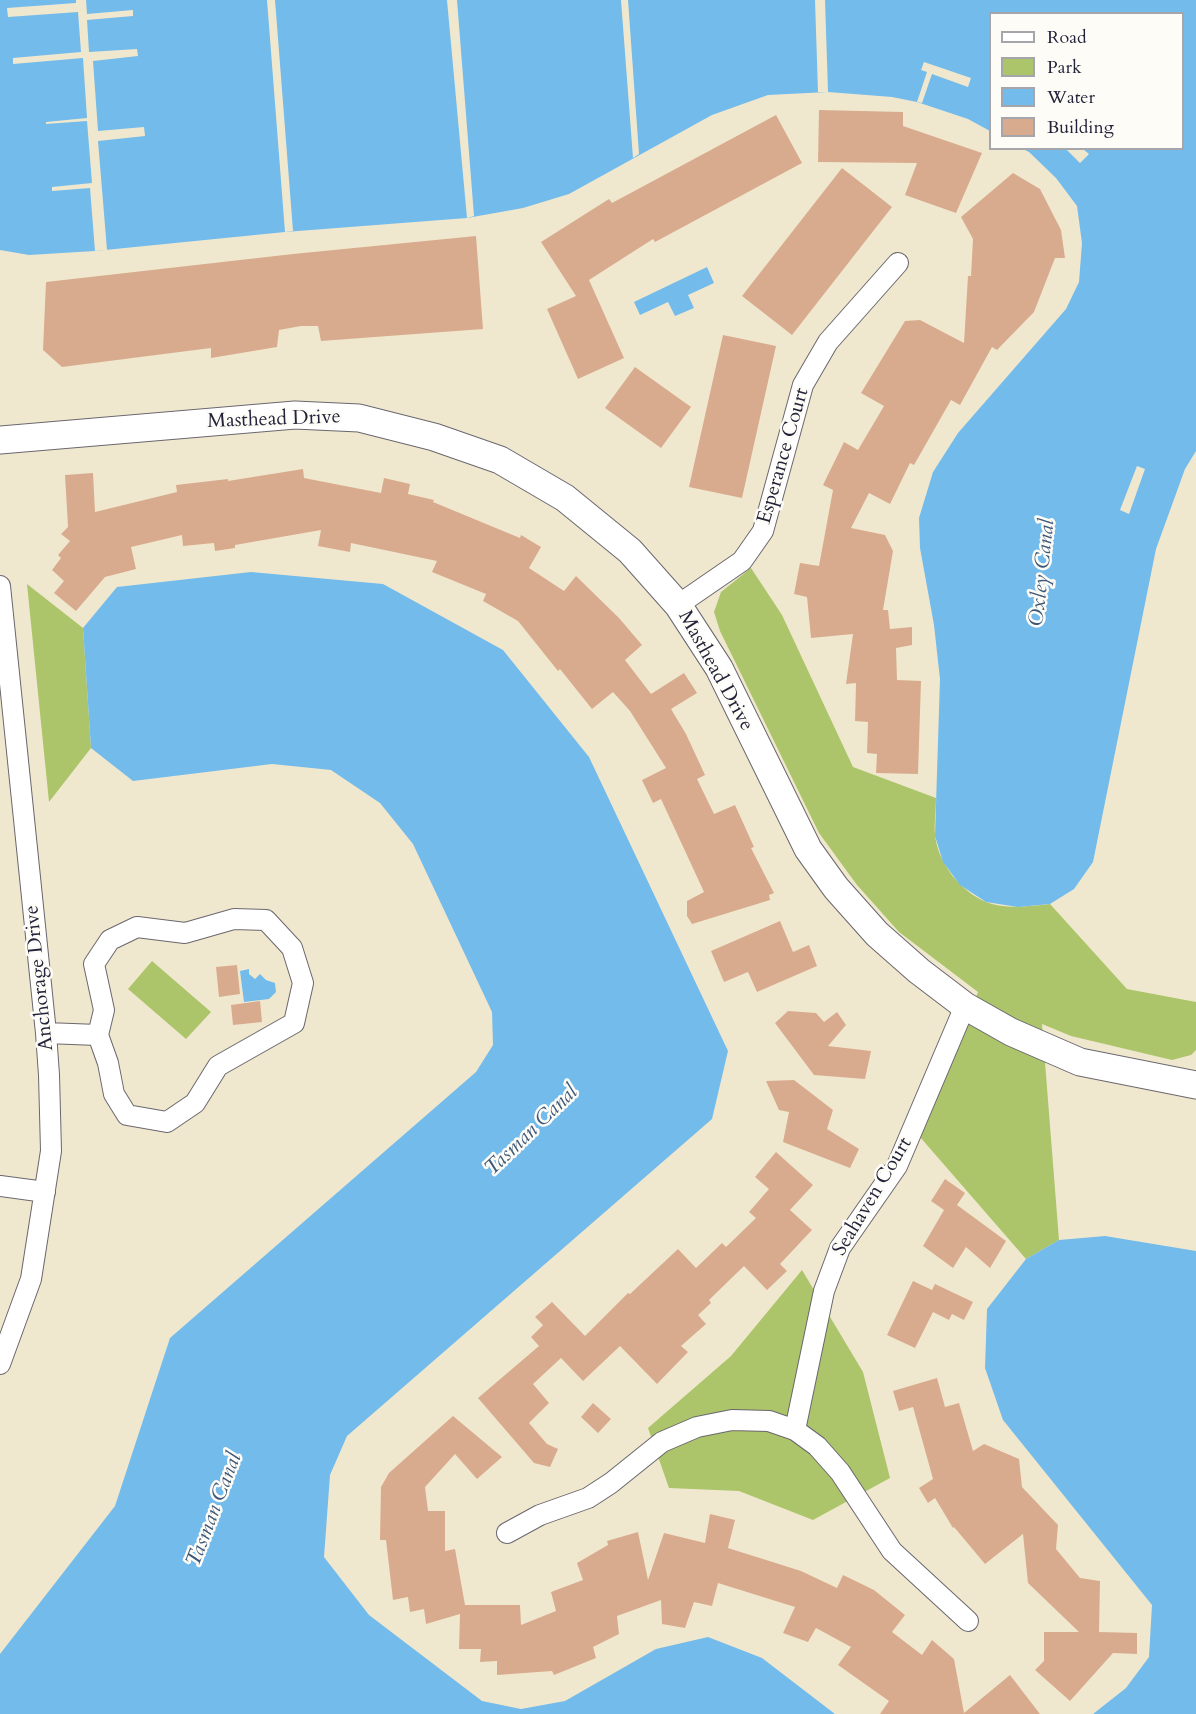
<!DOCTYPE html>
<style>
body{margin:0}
#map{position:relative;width:1196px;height:1714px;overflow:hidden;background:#f0e8ce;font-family:Cardo,serif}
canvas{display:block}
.legend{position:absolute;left:989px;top:12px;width:195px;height:138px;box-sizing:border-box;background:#fdfcf7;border:2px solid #a5a5ac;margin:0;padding:8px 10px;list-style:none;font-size:18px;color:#22223b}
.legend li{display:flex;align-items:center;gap:12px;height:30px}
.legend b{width:30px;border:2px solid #a5a5ac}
</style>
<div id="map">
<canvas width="1196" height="1714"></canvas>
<ul class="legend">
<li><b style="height:8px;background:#fff"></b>Road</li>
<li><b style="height:16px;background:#acc56b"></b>Park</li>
<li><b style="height:16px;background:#73bbeb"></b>Water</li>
<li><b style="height:16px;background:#d9ab8e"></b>Building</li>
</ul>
</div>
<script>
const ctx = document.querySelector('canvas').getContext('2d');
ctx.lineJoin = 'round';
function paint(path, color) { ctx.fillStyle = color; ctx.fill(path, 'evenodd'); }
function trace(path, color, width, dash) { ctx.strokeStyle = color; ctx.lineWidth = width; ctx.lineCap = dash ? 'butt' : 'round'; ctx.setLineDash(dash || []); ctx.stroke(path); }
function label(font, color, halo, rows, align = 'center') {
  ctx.font = font + ' Cardo,serif'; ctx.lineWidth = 5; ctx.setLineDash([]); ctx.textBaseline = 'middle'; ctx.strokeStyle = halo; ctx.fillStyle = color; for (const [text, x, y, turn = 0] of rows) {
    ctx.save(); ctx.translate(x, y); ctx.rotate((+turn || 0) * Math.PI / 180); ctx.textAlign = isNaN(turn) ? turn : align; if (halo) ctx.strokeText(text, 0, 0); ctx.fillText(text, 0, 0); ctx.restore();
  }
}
paint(new Path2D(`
 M 751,568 L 782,615 L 853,767 L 936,798 C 936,810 934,823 935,835 C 938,863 960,891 986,902 C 1006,910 1030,906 1050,904 L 1127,989 L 1196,1002 L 1196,1050 L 1191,1055 L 1172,1060 L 1071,1036 L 1042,1024 L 1059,1240 L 1026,1259 L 920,1137 L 978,992 L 899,932 L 857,885 L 819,833 L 720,631 L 714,612 L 721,592 Z
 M 27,584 L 83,628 L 91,748 L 49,802 Z
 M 152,961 L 211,1012 L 186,1039 L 128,989 Z
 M 802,1270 L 863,1372 L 890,1478 L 813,1520 L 739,1491 L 669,1488 L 648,1428 L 731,1356 Z`), '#acc56b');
paint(new Path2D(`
 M 0,0 L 1196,0 L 1196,451 L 1185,469 L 1156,549 L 1093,862 L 1074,889 L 1050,904 L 1018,907 L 986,902 L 960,885 L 943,862 L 935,836 L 940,679 L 934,625 L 920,548 L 919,518 L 933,472 L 958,433 L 1066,309 L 1079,282 L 1082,243 L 1077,206 L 1056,178 L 1029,152 L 1023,149 L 1182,148 L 1182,14 L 990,14 L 990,131 L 968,119 L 917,102 L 892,97 L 828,92 L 768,95 L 712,115 L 569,194 L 523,208 L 467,218 L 285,232 L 95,251 L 29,255 L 0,250 Z
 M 707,267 L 714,283 L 688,295 L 694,308 L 675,316 L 668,302 L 640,315 L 634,302 Z
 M 251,572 L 383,584 L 503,650 L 589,757 L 728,1051 L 712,1119 L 347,1436 L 330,1475 L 324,1557 L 369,1615 L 482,1701 L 521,1709 L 565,1701 L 656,1649 L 708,1637 L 762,1658 L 835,1714 L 0,1714 L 0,1654 L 115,1506 L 170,1338 L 476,1072 L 493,1045 L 492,1012 L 413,844 L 380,803 L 331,770 L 272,764 L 133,781 L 91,748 L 83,628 L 117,587 Z
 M 249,969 L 249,974 L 255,979 L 260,974 L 266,980 L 275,983 L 276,992 L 269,999 L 244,1002 L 240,971 Z
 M 1105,1236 L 1196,1251 L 1196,1714 L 1093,1714 L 1126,1688 L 1149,1657 L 1152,1605 L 1003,1420 L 985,1368 L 987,1309 L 1026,1259 L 1059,1240 Z`), '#73bbeb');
paint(new Path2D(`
 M 76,0 L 86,0 L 87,14 L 133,10 L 133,16 L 87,20 L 89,52 L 137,49 L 138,56 L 93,61 L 98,131 L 144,127 L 145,136 L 98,141 L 107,250 L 95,251 L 90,188 L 52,191 L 52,187 L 92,183 L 87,121 L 46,124 L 46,122 L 87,118 L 83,58 L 13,64 L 13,58 L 81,52 L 78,12 L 8,17 L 7,8 L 76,3 Z
 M 267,0 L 275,0 L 293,231 L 285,232 Z
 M 447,0 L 457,0 L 474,216 L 467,218 Z
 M 621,0 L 628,0 L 639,154 L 633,158 Z
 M 815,0 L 825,0 L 828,92 L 818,92 Z
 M 924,62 L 971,78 L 968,87 L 932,74 L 922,103 L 917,102 L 927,72 L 921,70 Z
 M 1066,149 L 1083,149 L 1089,154 L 1080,163 Z
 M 1137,466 L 1145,469 L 1129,514 L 1120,510 Z`), '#f0e8ce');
paint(new Path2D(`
 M 819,110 L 903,112 L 903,126 L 982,153 L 956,213 L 905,195 L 917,163 L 818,162 Z
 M 776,115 L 802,163 L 655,242 L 653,239 L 589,280 L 624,358 L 578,379 L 547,309 L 576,296 L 541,242 L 609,199 L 612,203 Z
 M 842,168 L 892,207 L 792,335 L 742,296 Z
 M 1013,173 L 1040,189 L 1061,230 L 1065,258 L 1055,258 L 1034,312 L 997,350 L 992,347 L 960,405 L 951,400 L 914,465 L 910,463 L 890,504 L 869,493 L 851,528 L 885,535 L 893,551 L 883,610 L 888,610 L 890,629 L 912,627 L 912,645 L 896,648 L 897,680 L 921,681 L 918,774 L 876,773 L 877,754 L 867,753 L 868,722 L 855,721 L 856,683 L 846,684 L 853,634 L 811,638 L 807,597 L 794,594 L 800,563 L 819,566 L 833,490 L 823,485 L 844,442 L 858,450 L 884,406 L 861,393 L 905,321 L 920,320 L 964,343 L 968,276 L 971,276 L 973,239 L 961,217 Z
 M 476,236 L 483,329 L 321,341 L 318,326 L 301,326 L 279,330 L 277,347 L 211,358 L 211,348 L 62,367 L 43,350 L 46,282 L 293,254 Z
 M 723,335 L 776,346 L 742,498 L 689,487 Z
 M 635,367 L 691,407 L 661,448 L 605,408 Z
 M 303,469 L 304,478 L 381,493 L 384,478 L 410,484 L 408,494 L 434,500 L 433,502 L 520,538 L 521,535 L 541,547 L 529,568 L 564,591 L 576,576 L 619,618 L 642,645 L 625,660 L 651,694 L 684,673 L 697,693 L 671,709 L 686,734 L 705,775 L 697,779 L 714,814 L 735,805 L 754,847 L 751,848 L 774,893 L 769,895 L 770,900 L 692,924 L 687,916 L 687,901 L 704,892 L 661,799 L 653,803 L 642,780 L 666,768 L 630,711 L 613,692 L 592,709 L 560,669 L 558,671 L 518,621 L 483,601 L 486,594 L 432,572 L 437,561 L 351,543 L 350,552 L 318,546 L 321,530 L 235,545 L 235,548 L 215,551 L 214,543 L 183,546 L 182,535 L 131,547 L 136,569 L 105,577 L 76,611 L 54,593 L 64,581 L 52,570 L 61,558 L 58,555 L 70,541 L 61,534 L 68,527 L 65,475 L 93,473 L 95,512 L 177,492 L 176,485 L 228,479 L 228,481 Z
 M 780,921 L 793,952 L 809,945 L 817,966 L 757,992 L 748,972 L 724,982 L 711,951 Z
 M 237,965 L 240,994 L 219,997 L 216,967 Z
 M 260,1001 L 262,1022 L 233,1025 L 231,1005 Z
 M 788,1011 L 816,1013 L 824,1022 L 837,1012 L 846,1025 L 828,1046 L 871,1051 L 865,1079 L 814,1075 L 775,1023 Z
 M 794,1080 L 833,1110 L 827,1129 L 859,1149 L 850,1168 L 783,1142 L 789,1112 L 779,1110 L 766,1081 Z
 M 776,1152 L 813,1185 L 790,1210 L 812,1230 L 780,1264 L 787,1271 L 767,1290 L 744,1266 L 709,1300 L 711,1303 L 698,1315 L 706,1324 L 681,1346 L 688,1352 L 657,1384 L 620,1346 L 583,1381 L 561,1358 L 533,1384 L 549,1403 L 529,1423 L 547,1444 L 558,1449 L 550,1467 L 534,1463 L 478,1398 L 539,1346 L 531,1337 L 543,1325 L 535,1317 L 552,1302 L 585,1336 L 628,1293 L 630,1294 L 678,1249 L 696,1268 L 722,1243 L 726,1247 L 756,1218 L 749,1212 L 769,1189 L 755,1177 Z
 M 945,1179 L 965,1193 L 957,1205 L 1006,1241 L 990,1268 L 966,1247 L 953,1268 L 923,1246 L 944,1210 L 931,1201 Z
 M 913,1281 L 932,1290 L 935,1284 L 973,1302 L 964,1320 L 952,1314 L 949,1320 L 933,1312 L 915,1348 L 887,1335 Z
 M 937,1378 L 945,1407 L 959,1403 L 973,1451 L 984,1444 L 1019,1459 L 1022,1487 L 1058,1525 L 1056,1549 L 1080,1578 L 1100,1581 L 1099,1632 L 1137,1633 L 1137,1654 L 1113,1653 L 1070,1701 L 1035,1670 L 1044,1661 L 1044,1632 L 1079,1632 L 1028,1583 L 1023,1534 L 985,1564 L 954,1527 L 953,1528 L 935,1498 L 928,1503 L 919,1488 L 933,1479 L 913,1407 L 899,1411 L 893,1391 Z
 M 593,1403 L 611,1419 L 598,1433 L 581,1417 Z
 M 453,1416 L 502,1457 L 477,1479 L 455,1454 L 425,1487 L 428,1511 L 445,1511 L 445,1551 L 455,1549 L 465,1605 L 520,1605 L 521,1625 L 556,1611 L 551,1592 L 583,1580 L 577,1563 L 608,1545 L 607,1541 L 638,1532 L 648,1580 L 664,1533 L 705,1543 L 710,1514 L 735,1520 L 728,1548 L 801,1571 L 837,1588 L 843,1575 L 874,1590 L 905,1615 L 892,1632 L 922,1655 L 932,1640 L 954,1659 L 964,1713 L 1010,1675 L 1040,1714 L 880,1714 L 889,1701 L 838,1665 L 851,1647 L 816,1628 L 808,1642 L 783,1633 L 795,1607 L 718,1583 L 712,1606 L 694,1602 L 685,1628 L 662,1624 L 661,1600 L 617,1616 L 619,1634 L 593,1647 L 596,1658 L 554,1675 L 552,1671 L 497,1675 L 497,1661 L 480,1662 L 481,1649 L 459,1649 L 460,1614 L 426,1624 L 424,1609 L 410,1612 L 408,1597 L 393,1600 L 386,1540 L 380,1540 L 381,1487 L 389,1473 Z`), '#d9ab8e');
const street = new Path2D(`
 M 0,586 L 46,1033 L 49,1075 L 51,1151 L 31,1279 L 0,1364
 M 678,605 L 742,561 L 763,531 L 803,385 L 828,342 L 898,263
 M 234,919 L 266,920 L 292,948 L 303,983 L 294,1023 L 218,1066 L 195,1103 L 167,1122 L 127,1115 L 114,1094 L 108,1063 L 98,1035 L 104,1010 L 94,964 L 110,940 L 137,927 L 185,933 Z
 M 46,1033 L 98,1035
 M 0,1186 L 45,1192
 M 795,1430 L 824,1291 L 840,1248 L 897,1166 L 965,1006
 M 507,1533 L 540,1515 L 588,1498 L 611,1483 L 662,1442 L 697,1427 L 732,1420 L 769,1421 L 795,1430 L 817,1446 L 840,1472 L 892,1551 L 968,1621`);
const secondary = new Path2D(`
 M 0,440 L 295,415 L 359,418 L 434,437 L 500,460 L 565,498 L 630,551 L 678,605 L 719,668 L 808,849 L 836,888 L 877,934 L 919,971 L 965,1006 L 1011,1032 L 1080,1062 L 1196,1085`);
trace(street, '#6a676e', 22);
trace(secondary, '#6a676e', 29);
trace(street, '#fff', 20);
trace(secondary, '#fff', 27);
label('20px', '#22223b', '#fdfcf7', [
 ["Masthead Drive",274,420,-2],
 ["Esperance Court",784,456,-74],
 ["Masthead Drive",715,671,61],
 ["Anchorage Drive",40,978,-96],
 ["Seahaven Court",873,1197,-59]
]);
label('italic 21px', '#3e5879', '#fdfcf7', [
 ["Oxley Canal",1043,573,-84],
 ["Tasman Canal",532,1131,-44],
 ["Tasman Canal",215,1510,-69]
]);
</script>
